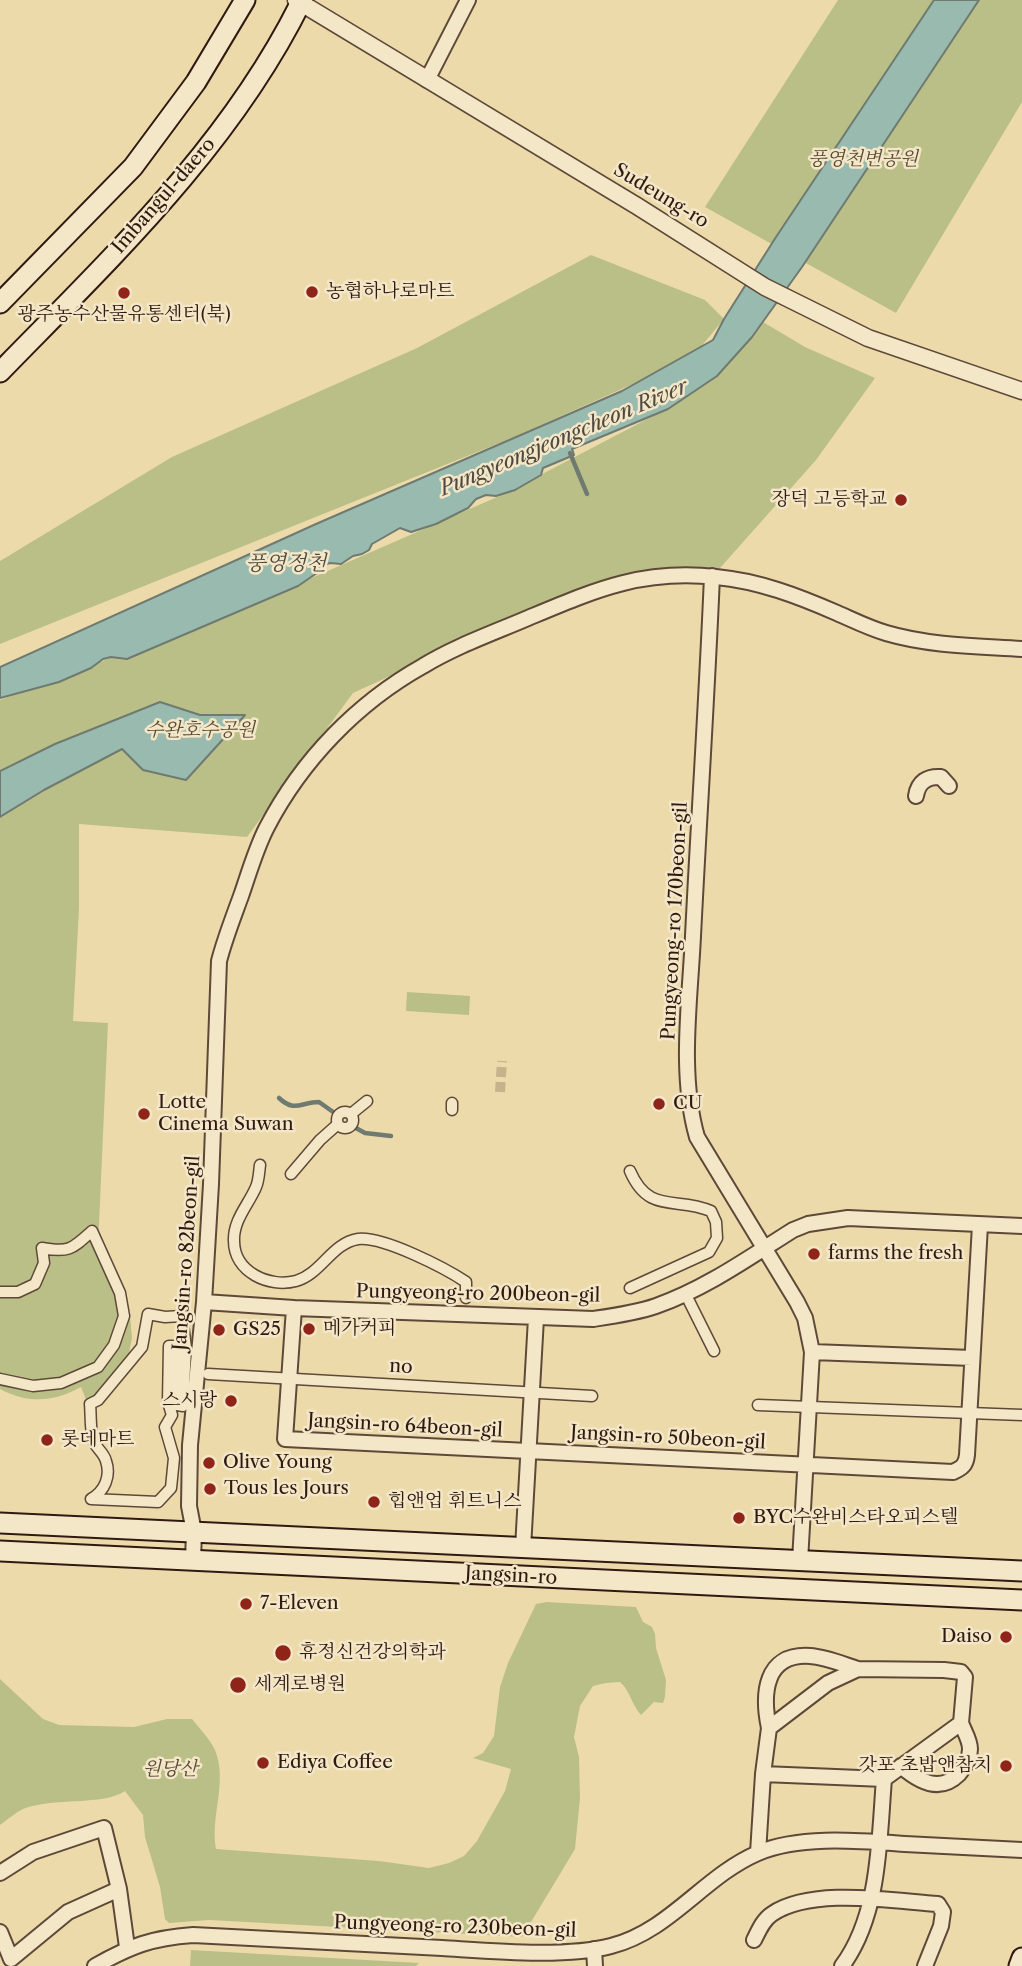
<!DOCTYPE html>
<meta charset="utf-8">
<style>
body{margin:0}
canvas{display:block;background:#ecdaab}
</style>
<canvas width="1022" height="1966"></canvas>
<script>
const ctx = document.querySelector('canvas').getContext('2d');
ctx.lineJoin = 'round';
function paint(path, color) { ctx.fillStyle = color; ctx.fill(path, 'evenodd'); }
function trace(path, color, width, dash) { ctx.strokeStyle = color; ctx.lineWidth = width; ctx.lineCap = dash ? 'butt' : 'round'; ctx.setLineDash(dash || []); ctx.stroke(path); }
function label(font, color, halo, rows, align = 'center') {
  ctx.font = font + ' "Libre Caslon Text","Noto Serif KR",serif'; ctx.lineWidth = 5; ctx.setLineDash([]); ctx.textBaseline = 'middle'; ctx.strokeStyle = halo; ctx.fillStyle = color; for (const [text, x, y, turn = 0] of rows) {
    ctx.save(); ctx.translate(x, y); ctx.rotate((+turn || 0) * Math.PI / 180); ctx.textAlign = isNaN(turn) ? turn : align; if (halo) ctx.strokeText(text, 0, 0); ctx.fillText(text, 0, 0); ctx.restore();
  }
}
paint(new Path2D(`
 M 838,0 L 1022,0 L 1022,102 L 896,313 L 705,207 Z
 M 591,255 L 705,300 L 724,319 L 699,349 L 642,380 L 507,440 L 0,644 L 0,561 L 172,457 L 417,348 Z
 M 763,322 L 805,347 L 875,378 L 816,460 L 720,568 L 596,582 L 353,693 L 247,837 L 79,824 L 79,908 L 73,1021 L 108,1023 L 98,1246 L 121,1290 L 130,1316 L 132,1338 L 128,1358 L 113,1378 L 96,1394 L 98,1399 L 88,1405 L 81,1387 C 54,1402 28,1404 0,1389 L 0,700 L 252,604 L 504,494 L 655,415 Z
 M 407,992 L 470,996 L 469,1015 L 406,1011 Z
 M 547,1602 L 636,1607 L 643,1622 L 652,1627 L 655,1634 L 656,1648 L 666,1680 L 665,1697 L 663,1703 L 654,1702 L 641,1715 C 631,1704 631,1692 620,1682 L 606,1683 L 593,1686 L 580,1706 L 574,1737 L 579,1757 L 580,1798 L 575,1849 L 522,1937 L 209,1920 L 169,1923 L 165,1919 L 160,1887 L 145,1837 L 143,1815 L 125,1791 C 104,1806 52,1797 23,1809 C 15,1813 7,1820 0,1825 L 0,1679 L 43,1719 L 59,1725 L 134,1727 L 167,1719 L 192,1719 C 200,1729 210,1739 215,1750 C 228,1782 210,1816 216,1849 L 379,1861 L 429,1868 L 449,1863 L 464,1856 L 477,1841 L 505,1791 L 511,1769 L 473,1758 L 483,1753 L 494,1736 L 500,1687 L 508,1663 L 536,1604 Z
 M 191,1950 L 419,1963 L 416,1966 L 190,1966 Z`), '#babf87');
const water = new Path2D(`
 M 934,0 L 979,0 L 802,267 L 752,337 L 717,376 L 668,409 L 572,449 L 574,455 L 543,468 L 541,475 L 515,490 L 496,496 L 486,495 L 476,499 L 468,508 L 436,524 L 411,532 L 400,528 L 372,544 L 369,550 L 362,554 L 353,556 L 341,564 L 330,563 L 321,566 L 317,573 L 298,586 L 127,659 L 111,657 L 103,659 L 91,668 L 59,682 L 0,698 L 0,667 L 316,524 L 622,391 L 713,340 L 724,319 L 776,237 Z
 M 160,702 L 200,715 L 245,715 L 186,780 L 143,770 L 122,749 L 44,790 L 0,817 L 0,771 L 55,744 Z`);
paint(water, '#99baaf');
trace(water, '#6f7a70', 2);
trace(new Path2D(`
 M 570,453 L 587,494
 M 279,1098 C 295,1113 301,1102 319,1102 L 336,1114 L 334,1123
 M 336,1114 L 342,1110 L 351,1111
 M 354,1127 L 356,1122 L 354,1114
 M 339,1130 L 348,1131 L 354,1127 L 365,1133 L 391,1136`), '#6f7a70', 4.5);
trace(new Path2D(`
 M 500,1092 L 502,1061`), '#c6b38c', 10, [10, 5]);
const pedestrian = new Path2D(`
 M 452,1110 L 452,1103
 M337 1120a8 8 0 1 1 16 0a8 8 0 1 1-16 0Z
 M 351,1114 L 367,1101
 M 260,1165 C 259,1172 259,1180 256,1187 C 249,1204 233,1220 234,1241 C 234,1272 269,1288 296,1281 C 321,1274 332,1243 358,1239 C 383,1236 445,1268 466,1282 L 466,1298
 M 291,1174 L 320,1140 L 338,1124
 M 630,1288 L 709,1252 L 717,1238 L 716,1222 L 711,1211 C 676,1196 649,1215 630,1171
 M 0,1292 L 18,1292 L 35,1284 L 44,1263 L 42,1248 C 69,1253 72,1249 92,1231 L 120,1293 L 124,1316 L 114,1345 L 98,1367 L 61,1383 L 33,1386 L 0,1379
 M 689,1301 L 714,1351
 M 148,1314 L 165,1317 L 182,1316 L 186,1348 L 183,1406 L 177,1405 L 175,1402 L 178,1346 L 169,1346 L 168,1402 L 172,1415 L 165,1427 L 174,1458 L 171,1488 L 158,1502 L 91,1499 C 105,1491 111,1476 106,1461 C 104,1453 97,1449 94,1442 C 90,1435 91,1413 90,1404 L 98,1400 L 142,1347 Z
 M 208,1374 L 592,1396
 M 758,1405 L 1022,1415`);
const minor = new Path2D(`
 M 427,80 L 468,0
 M 712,576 C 707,696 699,816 693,936 C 690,1001 679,1074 697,1137 L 797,1302 L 805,1318 L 812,1352 L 800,1561
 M 916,796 C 918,782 927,776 941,777 L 949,786
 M 204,1302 L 294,1308 L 593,1319 C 614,1316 636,1313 656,1306 C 705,1289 750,1257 793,1230 L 808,1224 L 848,1218 L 1022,1226
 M 294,1308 L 285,1439 L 953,1472 C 962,1468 966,1465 967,1455 L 980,1225
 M 812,1352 L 972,1358
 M 523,1548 L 536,1318
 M 193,1560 L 194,1532 L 189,1506 L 190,1445 L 204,1302 L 211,1184 L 219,961 C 225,938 233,918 241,896 C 249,873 256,848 267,827 C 302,760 357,703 423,666 C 456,646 493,633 528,618 C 595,590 642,569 716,577 C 759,581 798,596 837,613 C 853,620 869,628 886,633 C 930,646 977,646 1022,649
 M 769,1728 C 762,1695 764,1653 810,1656 C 826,1657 842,1664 858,1669
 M 901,1766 C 919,1782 940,1793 959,1774 C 965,1767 970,1758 970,1749 C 970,1740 964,1731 961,1723
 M 763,1774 L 884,1779
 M 758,1853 L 763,1774 L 769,1728 L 828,1683 L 858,1669 L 944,1670 L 961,1672 L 965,1677 L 961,1723 L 884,1779 C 879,1840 880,1915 842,1966
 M 0,1873 L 33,1852 L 104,1828 L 119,1889 L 127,1947
 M 0,1932 L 11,1959 L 68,1912 L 119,1889
 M 754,1940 C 759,1930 763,1920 772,1914 C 812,1887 892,1901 938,1904 L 943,1912 L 941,1926 L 925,1966
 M 594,1949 L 595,1966
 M 95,1966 C 131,1946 151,1938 193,1935 C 276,1939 359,1944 442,1948 C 491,1951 565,1958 611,1946 C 670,1931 704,1876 758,1853 C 800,1835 861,1841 905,1844 C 944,1846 983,1848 1022,1850`);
const tertiary = new Path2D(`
 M 296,0 L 637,206 L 765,287 L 868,338 L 1022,391`);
const secondary = new Path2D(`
 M 0,303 L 133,167 L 196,82 L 245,0
 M 0,372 C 111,258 231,145 302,0
 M 0,1523 L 1022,1571
 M 0,1551 L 1022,1600
 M 1019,1966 L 1022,1958`);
trace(pedestrian, '#5e4938', 13);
trace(minor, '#5e4938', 18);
trace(tertiary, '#5e4938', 19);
trace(secondary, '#2f1911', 23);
trace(pedestrian, '#f3e7c8', 10);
trace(minor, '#f3e7c8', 14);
trace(tertiary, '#f3e7c8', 16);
trace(secondary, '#f3e7c8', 19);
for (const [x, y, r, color] of [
 [312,292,7,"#8f2418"],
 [124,293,7,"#8f2418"],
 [901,500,7,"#8f2418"],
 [659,1104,7,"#8f2418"],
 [144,1114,7,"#8f2418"],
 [814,1254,7,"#8f2418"],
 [309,1329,7,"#8f2418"],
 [219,1330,7,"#8f2418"],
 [231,1401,7,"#8f2418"],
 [47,1440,7,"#8f2418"],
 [209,1463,7,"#8f2418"],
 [210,1489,7,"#8f2418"],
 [374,1502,7,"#8f2418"],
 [739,1518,7,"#8f2418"],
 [246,1604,7,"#8f2418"],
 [1006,1637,7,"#8f2418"],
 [283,1653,9,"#8f2418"],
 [238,1685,9,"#8f2418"],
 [263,1763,7,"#8f2418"],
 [1006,1766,7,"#8f2418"]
]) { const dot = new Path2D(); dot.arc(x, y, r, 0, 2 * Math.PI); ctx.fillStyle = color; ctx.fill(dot); trace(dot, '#f3e7c8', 2.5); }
label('italic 19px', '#594b34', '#f3e7c8', [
 ["풍영천변공원",863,160],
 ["수완호수공원",200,731],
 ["원당산",170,1770]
]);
label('19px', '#2f1911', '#f3e7c8', [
 ["Imbangul-daero",164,196,-49],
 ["Sudeung-ro",661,196,31],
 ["Pungyeong-ro 170beon-gil",675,921,-87],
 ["Jangsin-ro 82beon-gil",187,1253,-86],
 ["Pungyeong-ro 200beon-gil",478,1294,1],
 ["no",401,1367,3],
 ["Jangsin-ro 64beon-gil",405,1426,3],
 ["Jangsin-ro 50beon-gil",668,1438,3],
 ["Jangsin-ro",511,1576,3],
 ["Pungyeong-ro 230beon-gil",455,1927,2]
]);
label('19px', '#2f1911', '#f3e7c8', [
 ["농협하나로마트",326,292],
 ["광주농수산물유통센터(북)",124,315,"center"],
 ["장덕 고등학교",887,500,"right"],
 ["Lotte",158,1103],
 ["Cinema Suwan",158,1125],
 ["CU",673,1104],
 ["farms the fresh",828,1254],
 ["메가커피",323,1329],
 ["GS25",233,1330],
 ["스시랑",217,1401,"right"],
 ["롯데마트",61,1440],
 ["Olive Young",223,1463],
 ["Tous les Jours",224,1489],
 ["힙앤업 휘트니스",388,1502],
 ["BYC수완비스타오피스텔",753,1518],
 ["7-Eleven",260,1604],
 ["Daiso",992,1637,"right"],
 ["휴정신건강의학과",299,1653],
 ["세계로병원",254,1685],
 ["Ediya Coffee",277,1763],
 ["갓포 초밥앤참치",992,1766,"right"]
], 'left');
label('italic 21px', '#4f4940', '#f3e7c8', [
 ["Pungyeongjeongcheon River",564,438,-23],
 ["풍영정천",286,564]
]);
</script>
